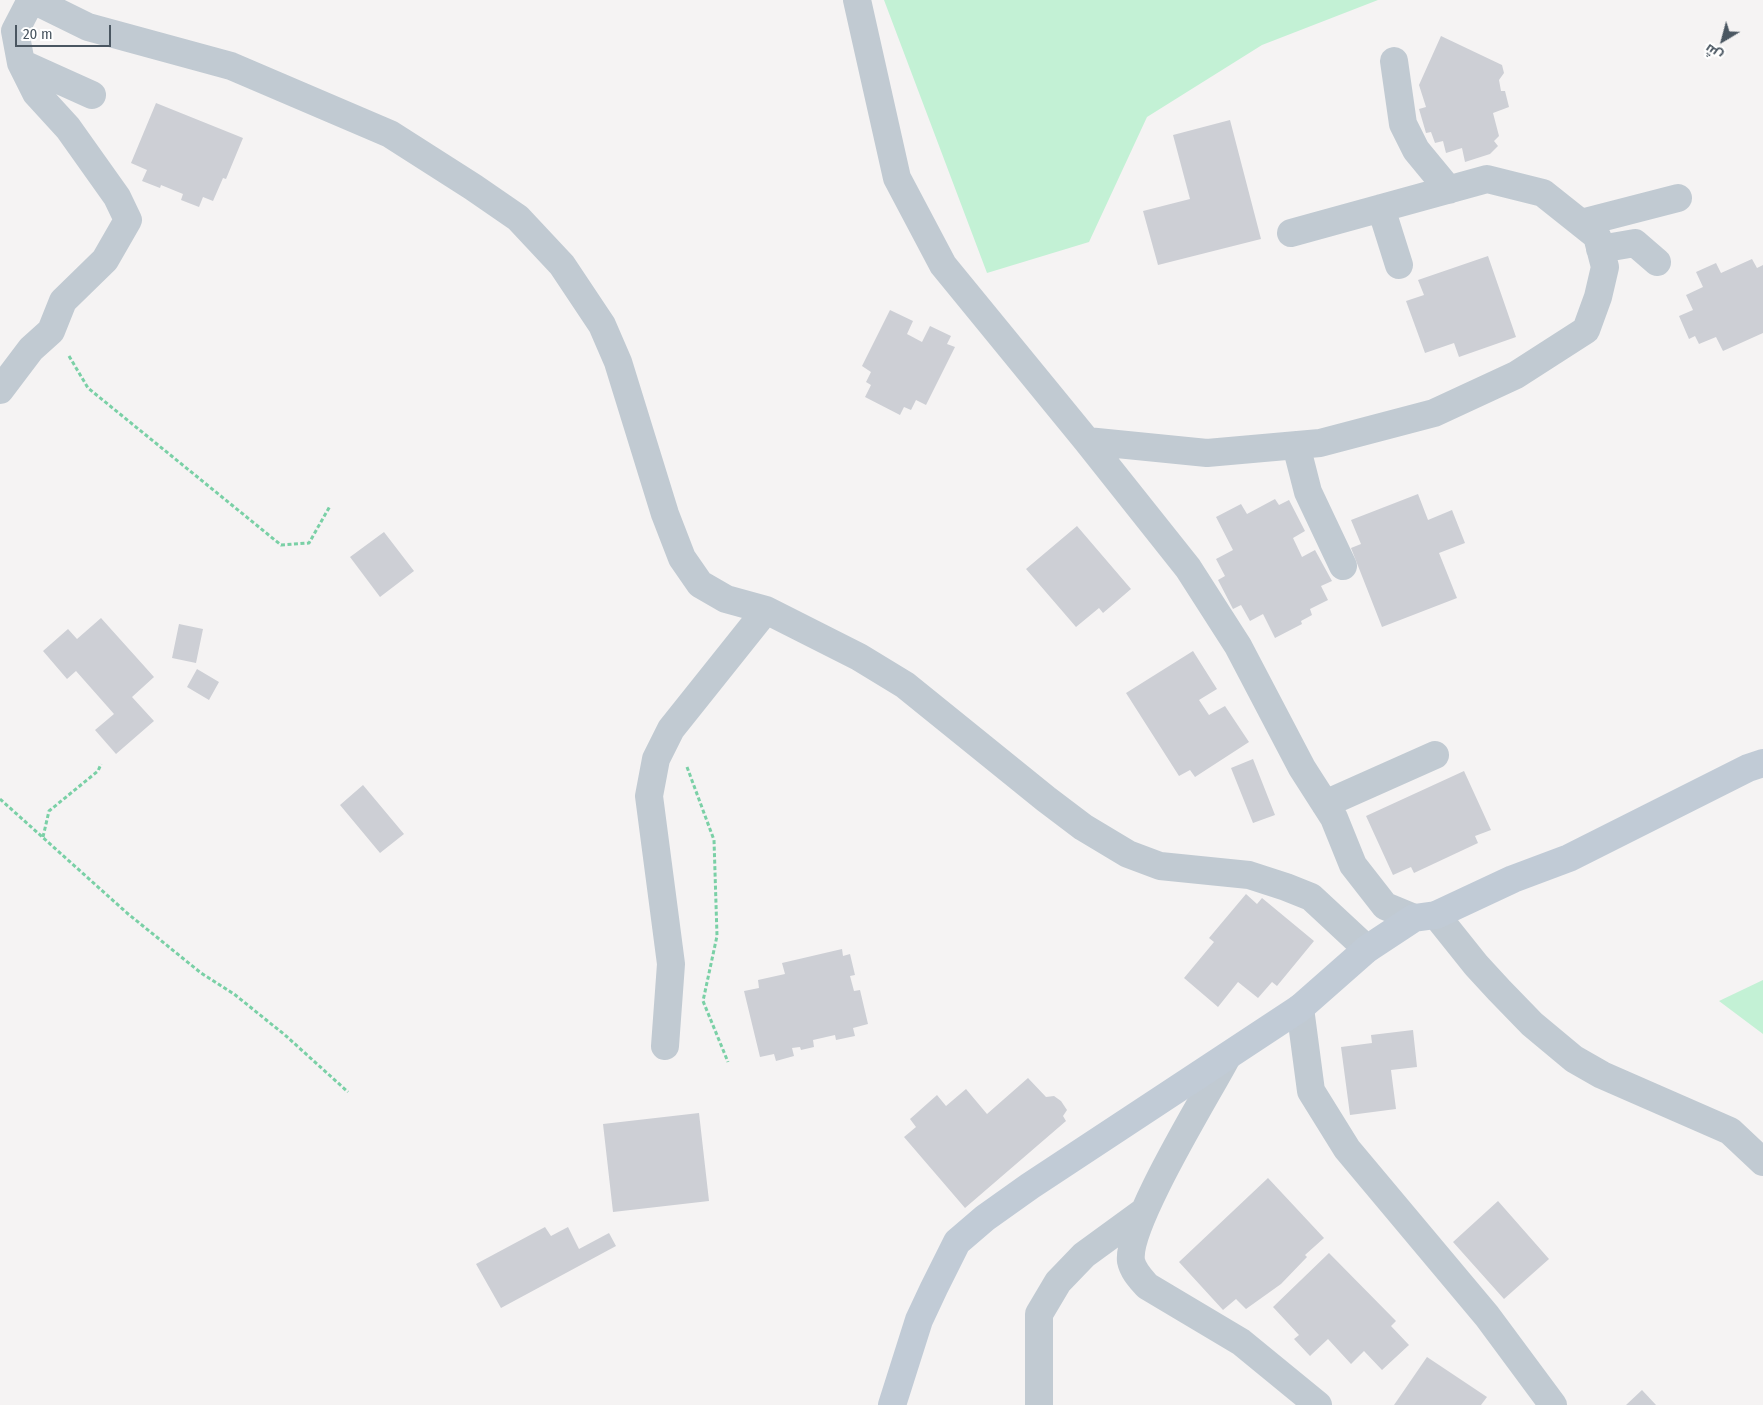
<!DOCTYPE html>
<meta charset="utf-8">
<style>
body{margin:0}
#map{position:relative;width:1763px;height:1405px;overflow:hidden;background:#f5f3f3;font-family:"Fira Sans Condensed",Cairo,sans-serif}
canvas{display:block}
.north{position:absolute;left:1698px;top:15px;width:50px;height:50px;-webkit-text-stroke:4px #fff;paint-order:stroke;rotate:217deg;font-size:14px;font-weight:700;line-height:20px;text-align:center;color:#4a5661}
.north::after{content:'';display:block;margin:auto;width:18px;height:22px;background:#4a5661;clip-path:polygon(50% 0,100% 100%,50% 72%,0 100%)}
.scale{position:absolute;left:15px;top:25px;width:96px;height:22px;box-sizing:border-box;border:2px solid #4a5661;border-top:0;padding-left:6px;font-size:15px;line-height:18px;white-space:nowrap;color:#4a5661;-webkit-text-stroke:4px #fff;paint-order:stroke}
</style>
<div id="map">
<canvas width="1763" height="1405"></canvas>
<div class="north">ش</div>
<div class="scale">20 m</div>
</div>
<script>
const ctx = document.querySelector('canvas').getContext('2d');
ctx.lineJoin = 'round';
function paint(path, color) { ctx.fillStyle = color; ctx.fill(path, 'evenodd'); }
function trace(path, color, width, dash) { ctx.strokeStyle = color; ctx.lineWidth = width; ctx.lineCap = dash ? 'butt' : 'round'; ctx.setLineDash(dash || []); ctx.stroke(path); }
paint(new Path2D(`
 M 884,0 L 1378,0 L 1262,45 L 1147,117 L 1089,242 L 987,273 Z
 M 1763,980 L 1763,1034 L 1719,1001 Z`), '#c3f1d5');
paint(new Path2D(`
 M 1441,36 L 1502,65 L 1504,73 L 1499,80 L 1501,91 L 1505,91 L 1509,107 L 1493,113 L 1499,136 L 1494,141 L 1498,146 L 1490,154 L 1465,162 L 1462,148 L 1446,153 L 1443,141 L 1435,143 L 1431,132 L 1426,133 L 1419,109 L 1426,107 L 1419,85 Z
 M 156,103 L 243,138 L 226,179 L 223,178 L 213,201 L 203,197 L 199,207 L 181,200 L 183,194 L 161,185 L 160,188 L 142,181 L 147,170 L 131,163 Z
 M 1230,120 L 1261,239 L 1158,265 L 1143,211 L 1190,199 L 1173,135 Z
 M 1488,256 L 1516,337 L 1459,357 L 1454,343 L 1425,353 L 1406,301 L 1424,295 L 1418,280 Z
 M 1752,259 L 1757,268 L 1763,265 L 1763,333 L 1723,351 L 1716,337 L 1699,344 L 1695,336 L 1689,339 L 1679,316 L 1693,310 L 1686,295 L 1703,287 L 1696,272 L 1716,263 L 1721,273 Z
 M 890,310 L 913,321 L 907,334 L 922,342 L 930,326 L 951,336 L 947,344 L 955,347 L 926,405 L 916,400 L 911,410 L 904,407 L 900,415 L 865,397 L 871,385 L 866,382 L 871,372 L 862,366 Z
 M 1418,494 L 1428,520 L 1452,510 L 1465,543 L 1439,553 L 1457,598 L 1382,627 L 1351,548 L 1361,544 L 1351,520 Z
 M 1275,499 L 1279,505 L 1289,500 L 1305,531 L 1293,538 L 1302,557 L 1315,550 L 1332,581 L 1321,586 L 1328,600 L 1310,609 L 1312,615 L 1301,621 L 1302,624 L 1275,638 L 1263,614 L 1250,621 L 1241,605 L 1233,609 L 1218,580 L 1225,576 L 1216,559 L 1233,550 L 1216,517 L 1241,504 L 1247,514 Z
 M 1077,526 L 1131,589 L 1103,613 L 1099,608 L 1076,627 L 1026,569 Z
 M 384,532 L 414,571 L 380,597 L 350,557 Z
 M 101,618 L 154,677 L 132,697 L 154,721 L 116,754 L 95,730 L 114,714 L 76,671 L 67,679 L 43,651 L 68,629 L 77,639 Z
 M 179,624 L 203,629 L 196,663 L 172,658 Z
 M 1193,651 L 1217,689 L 1199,700 L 1209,715 L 1225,706 L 1249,742 L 1195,777 L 1190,770 L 1179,776 L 1126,693 Z
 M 197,669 L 219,682 L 209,700 L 187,687 Z
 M 1253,759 L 1275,815 L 1253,823 L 1231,768 Z
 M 1464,771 L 1491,830 L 1475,836 L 1478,843 L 1414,873 L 1411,867 L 1393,875 L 1366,816 Z
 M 363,785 L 404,834 L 380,853 L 340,805 Z
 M 1246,894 L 1257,904 L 1262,898 L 1314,941 L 1277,986 L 1272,982 L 1258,998 L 1238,982 L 1218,1007 L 1184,978 L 1214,942 L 1209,938 Z
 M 842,949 L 843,956 L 850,954 L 855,975 L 850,976 L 854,991 L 860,990 L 868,1024 L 853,1028 L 855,1036 L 836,1040 L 835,1035 L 813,1040 L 814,1047 L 801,1050 L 800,1047 L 792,1048 L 794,1056 L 776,1061 L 774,1054 L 760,1057 L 744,991 L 759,988 L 758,980 L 785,974 L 782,963 Z
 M 1413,1030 L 1417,1067 L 1391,1070 L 1396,1109 L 1350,1115 L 1341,1047 L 1372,1043 L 1371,1035 Z
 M 1028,1078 L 1046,1097 L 1054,1096 L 1061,1101 L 1067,1110 L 1063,1116 L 1066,1121 L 965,1208 L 904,1137 L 916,1127 L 910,1119 L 937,1095 L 946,1106 L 966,1089 L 987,1114 Z
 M 699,1113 L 709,1201 L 613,1212 L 603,1124 Z
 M 1268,1178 L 1324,1238 L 1305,1255 L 1307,1257 L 1281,1284 L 1246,1309 L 1236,1299 L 1223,1310 L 1179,1262 Z
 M 1498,1201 L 1549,1259 L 1504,1299 L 1453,1242 Z
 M 545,1227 L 551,1236 L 568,1227 L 579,1249 L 609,1233 L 616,1246 L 501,1308 L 476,1264 Z
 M 1329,1253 L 1396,1321 L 1391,1326 L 1409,1345 L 1382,1370 L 1364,1351 L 1351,1364 L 1328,1339 L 1310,1356 L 1294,1339 L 1299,1335 L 1273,1307 Z
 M 1427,1357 L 1487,1397 L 1481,1405 L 1394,1405 Z
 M 1642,1390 L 1656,1405 L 1626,1405 Z`), '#cdcfd5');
trace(new Path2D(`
 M 69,356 L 88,388 L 281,545 L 309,543 L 330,506
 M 687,767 L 714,840 L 717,936 L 703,1001 L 728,1062
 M 0,799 L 127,913 L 201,973 L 234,994 L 285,1035 L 348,1092
 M 43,837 L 49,811 L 98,771 L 101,764`), '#7ad0a6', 3, [4, 2.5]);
trace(new Path2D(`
 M 33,0 L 88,27 L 231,66 L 390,134 L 473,187 L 518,218 L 562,265 L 602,325 L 618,362 L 665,514 L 682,558 L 700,584 L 726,599 L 766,610 L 859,657 L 905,685 L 1046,799 L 1083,827 L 1128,854 L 1160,866 L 1249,875 L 1286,887 L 1311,897 L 1367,949
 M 857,0 L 897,178 L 943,265 L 1087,441 L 1188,568 L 1238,646 L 1302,768 L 1334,818 L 1353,865 L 1385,906 L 1414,918
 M 1394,61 L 1403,124 L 1416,150 L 1449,190
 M 21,63 L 92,95
 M 1381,208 L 1399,265
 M 1581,223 L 1678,198
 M 1600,249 L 1635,243 L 1657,262
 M 0,390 L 31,349 L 51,331 L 63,301 L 105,260 L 128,220 L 117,197 L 68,128 L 36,93 L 21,63 L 15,31 L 31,0
 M 1087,441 L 1207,453 L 1320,443 L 1434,413 L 1516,375 L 1586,330 L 1598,297 L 1605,267 L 1597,236 L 1543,193 L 1487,179 L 1291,233
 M 1296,445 L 1308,492 L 1343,566
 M 1325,804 L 1435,755
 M 1436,915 L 1476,965 L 1499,990 L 1532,1024 L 1574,1059 L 1602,1075 L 1730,1131 L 1763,1162
 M 1300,1008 L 1311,1091 L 1347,1149 L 1487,1316 L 1553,1405
 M 665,1046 L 671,964 L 649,796 L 656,759 L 671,729 L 766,610
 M 1227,1057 C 1207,1095 1126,1225 1131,1261 C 1133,1271 1141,1279 1147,1286 L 1241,1342 L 1318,1405
 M 1039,1405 L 1039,1314 L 1058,1282 L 1084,1255 L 1143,1212`), '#c1cad2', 28);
trace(new Path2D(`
 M 892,1405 L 919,1320 L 934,1288 L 957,1242 L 985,1218 L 1030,1186 L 1300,1008 L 1367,949 L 1414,918 L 1436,915 L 1513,879 L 1569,858 L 1748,768 L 1763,763`), '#c1cbd6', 28);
</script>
